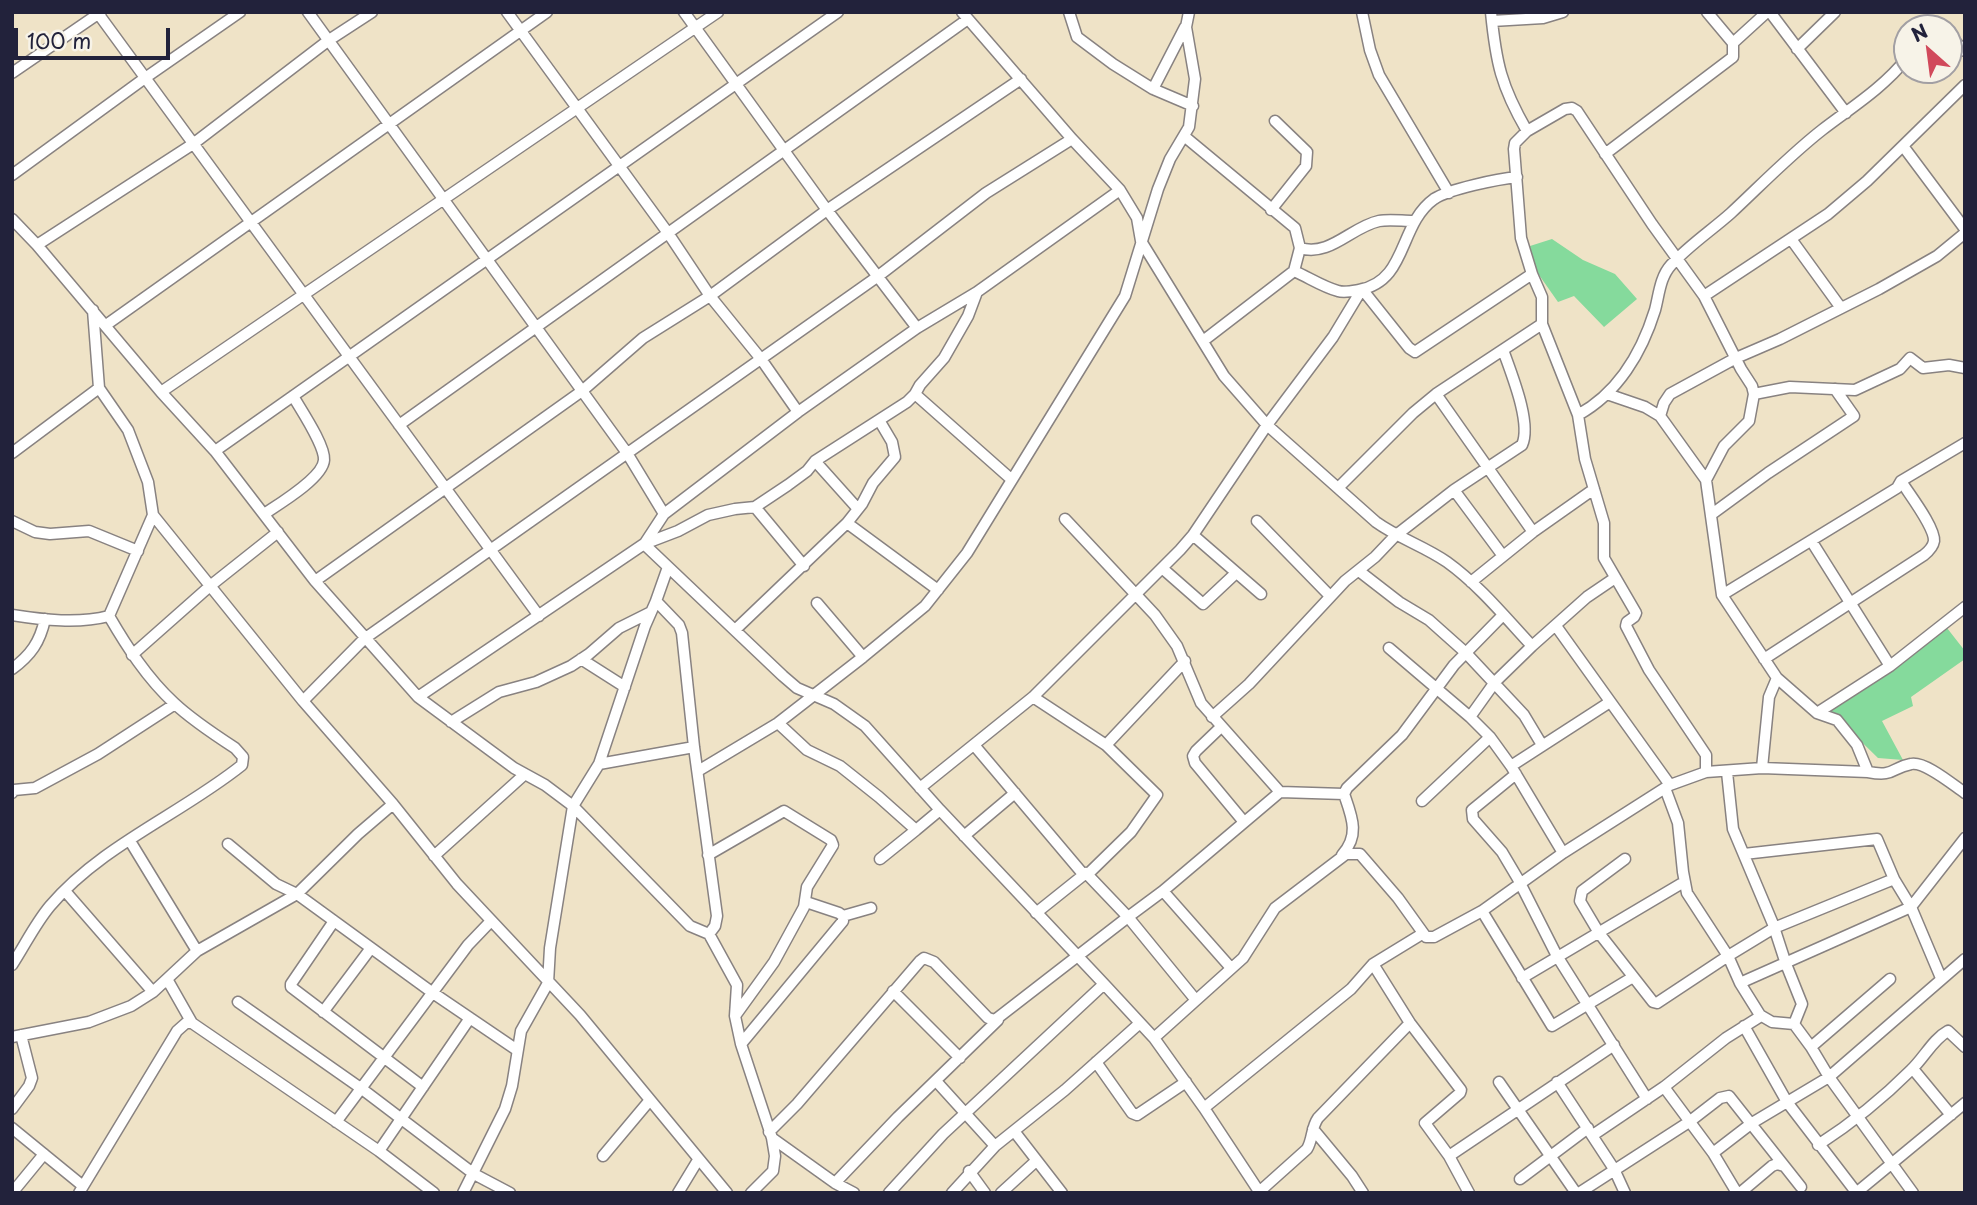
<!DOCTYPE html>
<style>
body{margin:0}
#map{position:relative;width:1977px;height:1205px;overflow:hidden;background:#efe3c7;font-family:"Playpen Sans",sans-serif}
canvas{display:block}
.frame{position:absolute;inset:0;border:14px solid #22223b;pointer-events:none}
.north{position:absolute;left:1893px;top:14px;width:70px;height:70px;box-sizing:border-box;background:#f7f3e8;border:2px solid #a29fa3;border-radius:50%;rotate:332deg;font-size:19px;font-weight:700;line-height:28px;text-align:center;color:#22223b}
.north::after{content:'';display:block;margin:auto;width:24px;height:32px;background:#d1495b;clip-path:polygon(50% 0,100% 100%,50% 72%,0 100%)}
.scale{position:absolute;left:14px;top:28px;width:156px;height:32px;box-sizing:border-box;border:4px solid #22223b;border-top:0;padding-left:9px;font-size:21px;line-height:24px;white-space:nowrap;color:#22223b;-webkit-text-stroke:5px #f7f3e8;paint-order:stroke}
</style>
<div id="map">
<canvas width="1977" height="1205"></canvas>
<div class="frame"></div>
<div class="north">N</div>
<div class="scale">100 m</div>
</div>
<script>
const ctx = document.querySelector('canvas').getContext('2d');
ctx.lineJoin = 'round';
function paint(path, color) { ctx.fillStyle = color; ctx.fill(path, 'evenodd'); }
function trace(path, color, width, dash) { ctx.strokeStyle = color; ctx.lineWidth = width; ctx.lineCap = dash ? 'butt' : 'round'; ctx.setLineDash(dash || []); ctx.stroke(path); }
paint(new Path2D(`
 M 1552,239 L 1583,260 L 1615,274 L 1637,299 L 1604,327 L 1574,296 L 1558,302 L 1532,265 L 1530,246 Z
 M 1947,628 L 1965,651 L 1965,659 L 1911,697 L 1913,706 L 1882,721 L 1903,760 L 1878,758 L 1830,711 Z`), '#85da9c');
const street = new Path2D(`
 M 97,12 L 539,616
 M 308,12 L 627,453 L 664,514
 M 507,12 L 668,233 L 710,296 L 761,359 L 798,412
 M 684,12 L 827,210 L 917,328
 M 962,12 L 1072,139 L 1120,190 L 1137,218 L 1141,241 L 1224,376 L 1267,425 L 1376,522 C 1398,538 1424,546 1447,562 C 1479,585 1505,617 1532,646
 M 1069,12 L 1077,37 L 1113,64 L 1153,89 L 1185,27
 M 1362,12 L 1370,50 L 1379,75 L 1449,193
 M 1491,12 C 1496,63 1501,86 1527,131 L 1515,143 L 1514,149 L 1521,238 L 1532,274 L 1542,297 L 1542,324 L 1578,415 L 1585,459 L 1604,523 L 1604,558 L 1636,613 L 1634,617 L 1627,622 L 1626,626 L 1649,670 L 1706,755 L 1706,772
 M 1707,12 L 1733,43 L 1767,12
 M 1770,12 L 1846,113
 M 1492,21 L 1543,18 L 1563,12
 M 1949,36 L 1965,51
 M 1797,49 L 1835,12
 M 12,73 L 101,12
 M 1153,89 L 1193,106
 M 1527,131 L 1565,109 L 1572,108 L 1577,111 L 1652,224 L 1704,296 L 1741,369 L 1752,386 L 1754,394 L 1749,421 L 1724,446 L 1706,480 L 1722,595 L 1777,678 L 1769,697 L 1762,768
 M 1184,136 L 1295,228 L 1300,248 L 1294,271 L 1203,341
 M 1903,146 L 1965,229
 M 1605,154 L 1733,57 L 1733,43
 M 12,175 L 145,78 L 240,12
 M 1271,210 L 1306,166 L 1307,152 L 1275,121
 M 12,219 L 37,245 L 161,392 L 215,451 L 315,581 L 418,697 L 644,544 L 783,676 L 797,688 L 834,704 L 865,726 L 940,810 L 1104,984 L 1154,1038 L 1204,1108 L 1260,1193
 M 1791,239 L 1841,308
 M 37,245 L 193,144 L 329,40 L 372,12
 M 1300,248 C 1330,257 1351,227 1379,221 C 1389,219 1402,221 1413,221
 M 1294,271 C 1308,277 1323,287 1338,291 C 1344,293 1353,291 1359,290 C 1408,281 1398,225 1434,199 C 1449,189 1498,179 1517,177
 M 1704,296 L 1828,214 L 1867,181 L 1965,85
 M 93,310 L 99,388 L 128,430 L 148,482 L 153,515 L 303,701 L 393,804 L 457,884 L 580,1015 L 727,1193
 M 106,325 L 547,12
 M 161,392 L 718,12
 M 915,394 L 1011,479
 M 1436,394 L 1533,532
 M 1607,394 L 1645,407 L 1660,416 L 1706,480
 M 1754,394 L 1790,387 L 1855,390 L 1900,369 L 1910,358 L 1923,368 L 1949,365 L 1965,368
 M 1578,415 C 1618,393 1642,352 1655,310 C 1659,295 1660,277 1671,265 C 1688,246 1712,230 1731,213 C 1761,185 1790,155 1822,130 C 1852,107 1883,88 1907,58
 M 1660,416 L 1664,403 L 1670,394 L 1736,358 L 1780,339 L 1879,289 L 1937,256 L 1965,233
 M 399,425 L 968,19
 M 215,451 L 838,12
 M 12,453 L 99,388
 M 815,461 L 858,509
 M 1338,488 L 1413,413 L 1436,394 L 1542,324
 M 1454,490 L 1503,556
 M 755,507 L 804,566
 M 264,514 C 279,504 323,478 324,460 C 325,445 301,410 293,396
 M 1712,514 L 1768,473 L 1854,416 L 1835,389
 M 12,521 L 35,532 L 50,534 L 89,531 L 138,551
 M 1257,521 L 1330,596
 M 847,523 L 938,590
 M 1193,535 L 1261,594
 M 1812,542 L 1890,666
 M 645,543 L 664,514 L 798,412 L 917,328 L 977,292
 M 644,544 L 678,531 L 708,515 L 735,509 L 755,507 L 788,485 L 807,471 L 815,461 L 907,402 L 915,394 L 920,385 L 944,358 L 968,316 L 977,292 L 1120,190
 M 668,567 L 656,601 L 679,625 L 682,633 L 694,747 L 717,916 L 715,926 L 709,934 L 737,985 L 735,1016 L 741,1044 L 772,1138 L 775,1156 L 773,1171 L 751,1193
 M 1162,568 L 1203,604 L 1236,573
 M 1359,571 L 1399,602 L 1429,620 L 1466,653 L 1524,715 L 1542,745
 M 315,581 L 582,391 L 643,338 L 710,296 L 827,210 L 1021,79
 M 1471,582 L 1533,532 L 1594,489
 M 1722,595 L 1897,488 L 1901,481 L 1965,443
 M 817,603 L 863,657
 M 12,615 C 44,620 78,624 109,616 L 153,515
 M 1556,626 L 1670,785
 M 735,630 L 847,523 L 862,504 L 873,483 L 895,457 L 892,442 L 879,420
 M 1389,648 L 1470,717 L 1490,737 L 1511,766 L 1563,853
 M 132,655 L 210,586 L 278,532
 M 581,659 L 625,687
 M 1764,659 L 1924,555 C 1929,551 1933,547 1934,541 C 1935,527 1909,494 1901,481
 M 12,669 C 31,655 40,642 45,619
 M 1777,678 L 1817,713 L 1837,720 L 1857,745 L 1868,772
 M 418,697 L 514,768 L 545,785 L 573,806 L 690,926 L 709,934
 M 1033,697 L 1106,745 L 1157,795 L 1131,832 L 1088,874
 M 303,701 L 364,639 L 877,277 L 986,193 L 1072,139
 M 1817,713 L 1890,666 L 1965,607
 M 1212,717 L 1249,684 L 1345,581 L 1375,557 L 1395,536 L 1454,490 L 1522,445 C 1532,423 1511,373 1503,350
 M 1470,717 L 1495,682 L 1532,646 L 1587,597 L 1615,578
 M 451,722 L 499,692 L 536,682 L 571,666 L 589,654 L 619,628 L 651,612
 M 778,723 L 807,750 L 840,766 L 879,797 L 916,830 L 940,810
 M 1221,727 L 1196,751 L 1193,756 L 1195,763 L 1244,822
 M 974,745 L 1083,874
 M 1106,745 L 1185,661
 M 599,764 L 694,747
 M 1511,766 L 1610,702
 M 698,771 L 778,723 L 863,657 L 925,606 L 967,553 L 1125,296 L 1158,189 L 1170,159 L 1189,127 L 1195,79 L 1186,27 L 1189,12
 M 1727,772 L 1733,829 L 1773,924 L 1786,964 L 1802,1004 L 1794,1024
 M 1516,774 L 1472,810 L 1473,819 L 1502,852 L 1518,879 L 1557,956 L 1647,1099
 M 1670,785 L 1665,788 L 1678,823 L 1683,872 L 1687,893 L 1728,956 L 1740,983 L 1760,1015 L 1772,1022 L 1794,1024 L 1811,1047 L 1829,1077 L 1913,1193
 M 1670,785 L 1706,772 L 1762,768 L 1868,772 C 1895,777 1890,768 1911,764 C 1925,761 1953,785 1965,793
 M 920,788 L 1033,697 L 1180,550 L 1193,535 L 1267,425 L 1333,337 L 1362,289 L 1409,348 L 1415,352 L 1532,274
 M 1280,792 L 1344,794
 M 12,793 L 14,790 L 35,788 L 98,754 L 175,704
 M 1422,801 L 1490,737
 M 964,836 L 1015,793
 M 130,841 L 197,951
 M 228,844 L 276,884 L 297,894 L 433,993 L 517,1050
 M 1744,854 L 1877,839 L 1894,879
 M 708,855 L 784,811 L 831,840 L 833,845 L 807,887 L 804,907 L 774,962 L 735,1016
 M 1342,855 C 1360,835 1352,817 1344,794 L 1347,788 L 1402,735 L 1454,665 L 1503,615
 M 434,856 L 525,774
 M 880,859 L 916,830
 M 1625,859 L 1582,891 L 1580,901 L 1599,933 L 1653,1002 L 1657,1003 L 1728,956 L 1774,928 L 1894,879 L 1911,907 L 1941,978
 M 65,891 L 153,992
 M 1163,891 L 1231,968
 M 1482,911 L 1563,853 L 1665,788
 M 1036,913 L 1086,873 L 1128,917 L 1163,891 L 1280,792 L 1201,703 L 1177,646 L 1155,615 L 1065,519
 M 843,916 L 871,908
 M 334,921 L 291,984 L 291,987 L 423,1087
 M 1373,964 L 1410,1023 L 1461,1090 L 1460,1093 L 1425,1123 L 1449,1156 L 1469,1193
 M 12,965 C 25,945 35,924 50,906 C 102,845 181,814 242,765 L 243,757 L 235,748 C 215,735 192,720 174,703 C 147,678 127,647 109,616
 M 1522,978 L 1684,882
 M 167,979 L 192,1023
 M 1740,983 L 1911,907 L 1965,838
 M 893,991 L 960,1058
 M 238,1002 L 362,1089 L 474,1174 L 510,1193
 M 323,1012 L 371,948
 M 1744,1026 L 1787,1102 L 1856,1192
 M 12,1037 L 89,1022 L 131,1006 L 153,992 L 197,951 L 297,894 L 358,834 L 393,804
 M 1154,1038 L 1243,958 L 1275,908 L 1346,854 L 1360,854 L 1398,898 L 1426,937 L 1434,937 L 1482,911 L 1552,1026 L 1633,977
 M 741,1044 L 843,921 L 843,916 L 839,913 L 806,902
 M 1811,1047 L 1890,979
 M 1096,1062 L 1132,1113 L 1137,1115 L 1186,1082
 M 1913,1069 L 1951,1115
 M 936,1081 L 995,1146
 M 1499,1082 L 1576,1193
 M 1557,1082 L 1614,1169 L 1625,1193
 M 1664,1087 L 1713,1153
 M 1204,1108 L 1351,989 L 1373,964 L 1422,934
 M 12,1109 L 29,1086 L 32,1078 L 21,1035
 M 336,1122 L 468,945 L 491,921
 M 12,1128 L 83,1186
 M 1313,1129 L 1352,1176 L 1363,1193
 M 1014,1131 L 1062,1193
 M 769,1132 L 797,1104 L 920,961 L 924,958 L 934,962 L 988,1018 L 995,1020 L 1128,917 L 1195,999
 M 1593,1135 L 1664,1087 L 1726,1038 L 1761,1016
 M 772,1138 L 835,1183 L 854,1193
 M 1818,1145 C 1852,1123 1882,1099 1911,1070 C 1924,1058 1933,1039 1948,1031 L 1965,1047
 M 379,1151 L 470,1018
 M 603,1156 L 650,1100
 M 1449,1156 L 1614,1045
 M 969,1171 L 985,1193
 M 1520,1179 L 1588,1128
 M 835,1183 L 898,1117 L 998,1020
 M 1259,1192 L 1307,1149 C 1313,1139 1311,1128 1318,1118 L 1410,1023
 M 12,1193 L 44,1154
 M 79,1193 L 177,1031 L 186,1023 L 192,1023 L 379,1151 L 434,1193
 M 463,1193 L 505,1109 L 512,1086 L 521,1031 L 548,983 L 550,948 L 573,806 L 599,764 L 645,626 L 656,601
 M 678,1193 L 698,1160
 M 889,1193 L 943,1134 L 1104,984
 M 952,1193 L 995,1146 L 1065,1090 L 1140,1023
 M 1001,1193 L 1036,1161
 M 1579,1193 L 1689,1122 L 1720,1098 L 1729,1096 L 1801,1187
 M 1737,1193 L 1713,1153 L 1752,1123 L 1829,1077 L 1965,959
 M 1740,1193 L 1772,1166 L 1777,1164 L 1784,1166
 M 1856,1193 L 1965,1103`);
trace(street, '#888281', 13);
trace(street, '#fff', 10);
</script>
